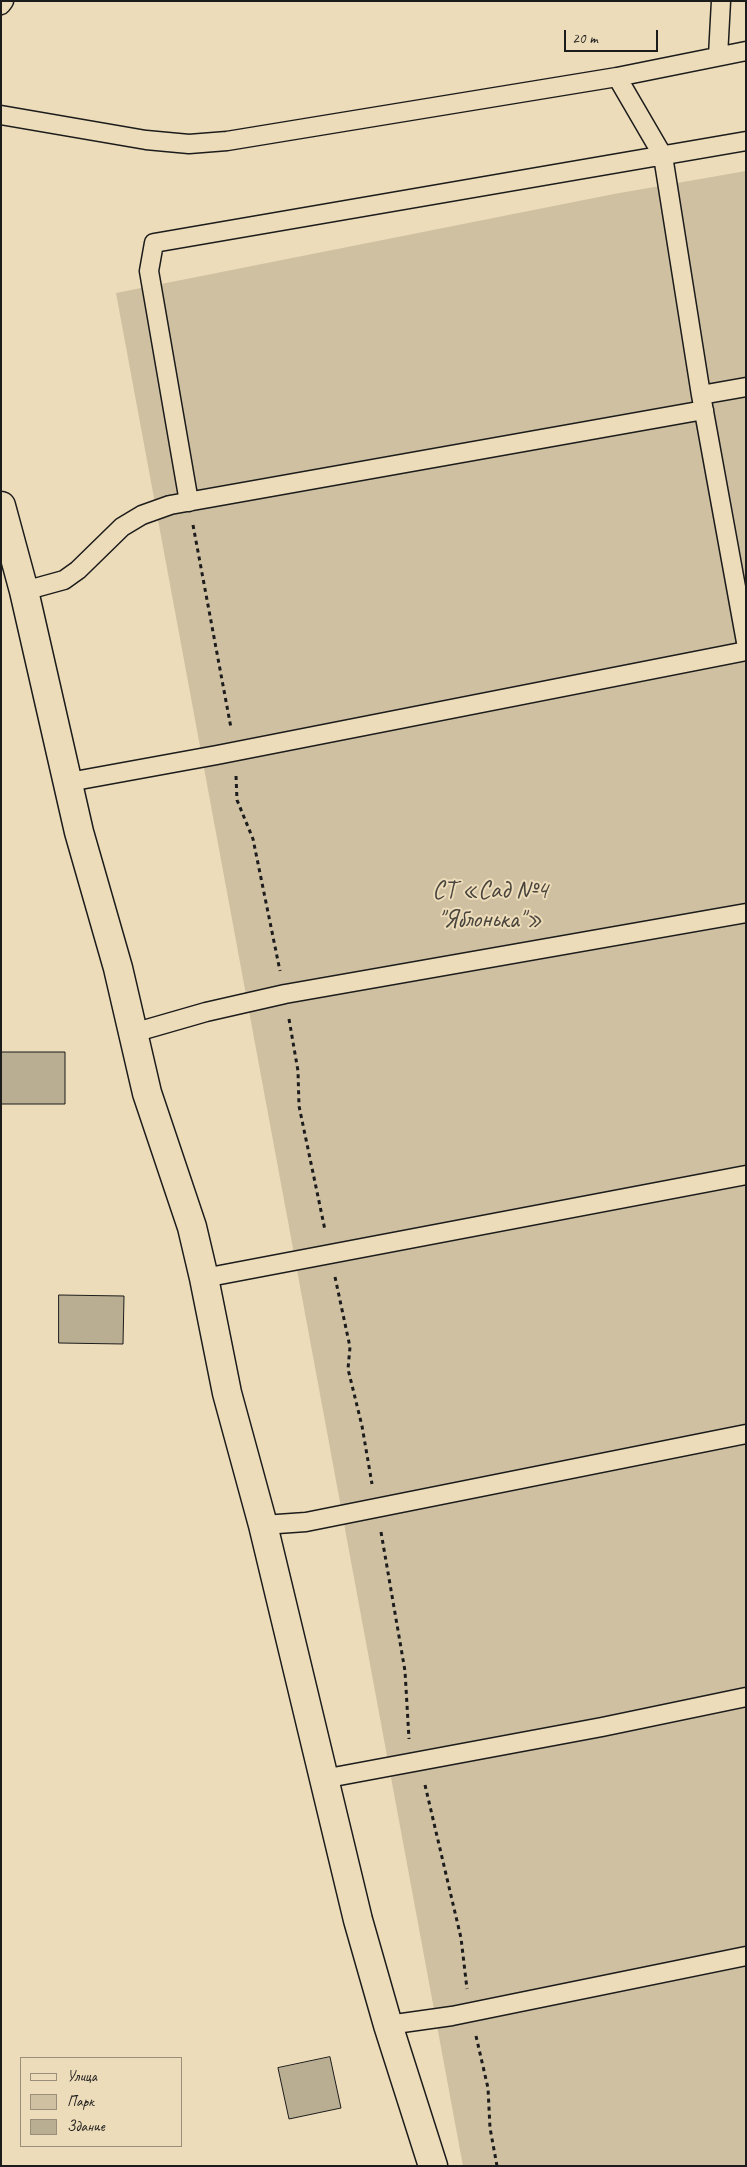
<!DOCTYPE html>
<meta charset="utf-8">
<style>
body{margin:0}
#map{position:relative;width:747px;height:2167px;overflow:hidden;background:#eddcb9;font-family:Caveat,sans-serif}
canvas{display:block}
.frame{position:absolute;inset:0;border:2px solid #1c1c1c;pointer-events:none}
.legend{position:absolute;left:20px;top:2057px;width:162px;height:90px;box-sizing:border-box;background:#eddcb9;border:1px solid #998f7a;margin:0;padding:6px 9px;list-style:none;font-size:15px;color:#1c1c1c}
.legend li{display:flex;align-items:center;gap:10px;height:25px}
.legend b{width:25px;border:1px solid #998f7a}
.scale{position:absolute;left:564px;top:30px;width:94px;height:22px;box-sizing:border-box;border:2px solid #1c1c1c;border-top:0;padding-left:6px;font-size:15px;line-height:18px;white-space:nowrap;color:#1c1c1c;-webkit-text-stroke:4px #eddcb9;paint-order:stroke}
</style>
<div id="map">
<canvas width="747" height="2167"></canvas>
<div class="frame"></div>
<ul class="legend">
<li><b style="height:6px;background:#eddcb9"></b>Улица</li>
<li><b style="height:14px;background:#cfc0a2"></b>Парк</li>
<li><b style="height:14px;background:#b9ad92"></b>Здание</li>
</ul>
<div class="scale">20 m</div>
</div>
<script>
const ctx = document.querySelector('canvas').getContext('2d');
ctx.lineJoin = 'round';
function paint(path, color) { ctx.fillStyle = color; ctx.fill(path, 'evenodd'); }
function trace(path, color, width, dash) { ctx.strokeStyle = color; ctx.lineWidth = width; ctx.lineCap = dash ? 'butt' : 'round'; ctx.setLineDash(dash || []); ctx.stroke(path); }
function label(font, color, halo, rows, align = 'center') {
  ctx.font = font + ' Caveat,sans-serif'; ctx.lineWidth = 4; ctx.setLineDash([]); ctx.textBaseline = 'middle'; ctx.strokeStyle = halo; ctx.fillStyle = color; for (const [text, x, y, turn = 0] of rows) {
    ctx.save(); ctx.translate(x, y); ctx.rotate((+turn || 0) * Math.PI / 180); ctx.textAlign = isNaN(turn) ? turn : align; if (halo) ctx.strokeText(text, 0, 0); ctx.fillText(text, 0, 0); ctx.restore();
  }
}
paint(new Path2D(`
 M 746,171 L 746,2166 L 463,2166 L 116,293 L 614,194 Z`), '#cfc0a2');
const building = new Path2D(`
 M 1,1052 L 65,1052 L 65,1104 L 1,1104 Z
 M 59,1295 L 124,1296 L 123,1344 L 59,1343 Z
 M 330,2057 L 341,2108 L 289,2119 L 278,2068 Z`);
paint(building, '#b9ad92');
trace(building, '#1c1c1c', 1);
const service = new Path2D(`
 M 1,5 L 4,1
 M 718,56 L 721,1
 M 617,77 L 663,156 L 701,395 L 746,642
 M 1,115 L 146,140 L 189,144 L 227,141 L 617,77 L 746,51
 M 701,395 L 746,387
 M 189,502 L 149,271 L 154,243 L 746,141
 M 24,591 L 64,580 L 78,570 L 122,527 L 142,515 L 170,505 L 704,410
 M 69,782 L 217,755 L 746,651
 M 133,1033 L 206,1012 L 285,994 L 746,913
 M 204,1278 L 746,1175
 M 263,1525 L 306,1522 L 746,1434
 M 323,1779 L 602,1727 L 746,1697
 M 388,2025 L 452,2016 L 746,1956`);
const minor = new Path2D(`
 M 1,506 L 24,591 L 79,832 L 118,968 L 147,1093 L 192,1227 L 204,1278 L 227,1393 L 263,1525 L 358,1920 L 388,2025 L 433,2166`);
trace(service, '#1c1c1c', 21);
trace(minor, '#1c1c1c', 31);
trace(new Path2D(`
 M 193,525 L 231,728
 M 236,776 L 237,800 L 253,839 L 280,971
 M 289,1019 L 298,1071 L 299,1106 L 325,1230
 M 335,1277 L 350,1347 L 348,1369 L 362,1426 L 372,1484
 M 381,1532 L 405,1671 L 409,1739
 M 425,1785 L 461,1938 L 467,1989
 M 476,2036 L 488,2088 L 490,2128 L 497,2166`), '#1c1c1c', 3, [4, 4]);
trace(service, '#eddcb9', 18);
trace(minor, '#eddcb9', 28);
label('25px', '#49453e', '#eddcb9', [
 ["СТ «Сад №4",490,891],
 ["\"Яблонька\"»",490,920]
]);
</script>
